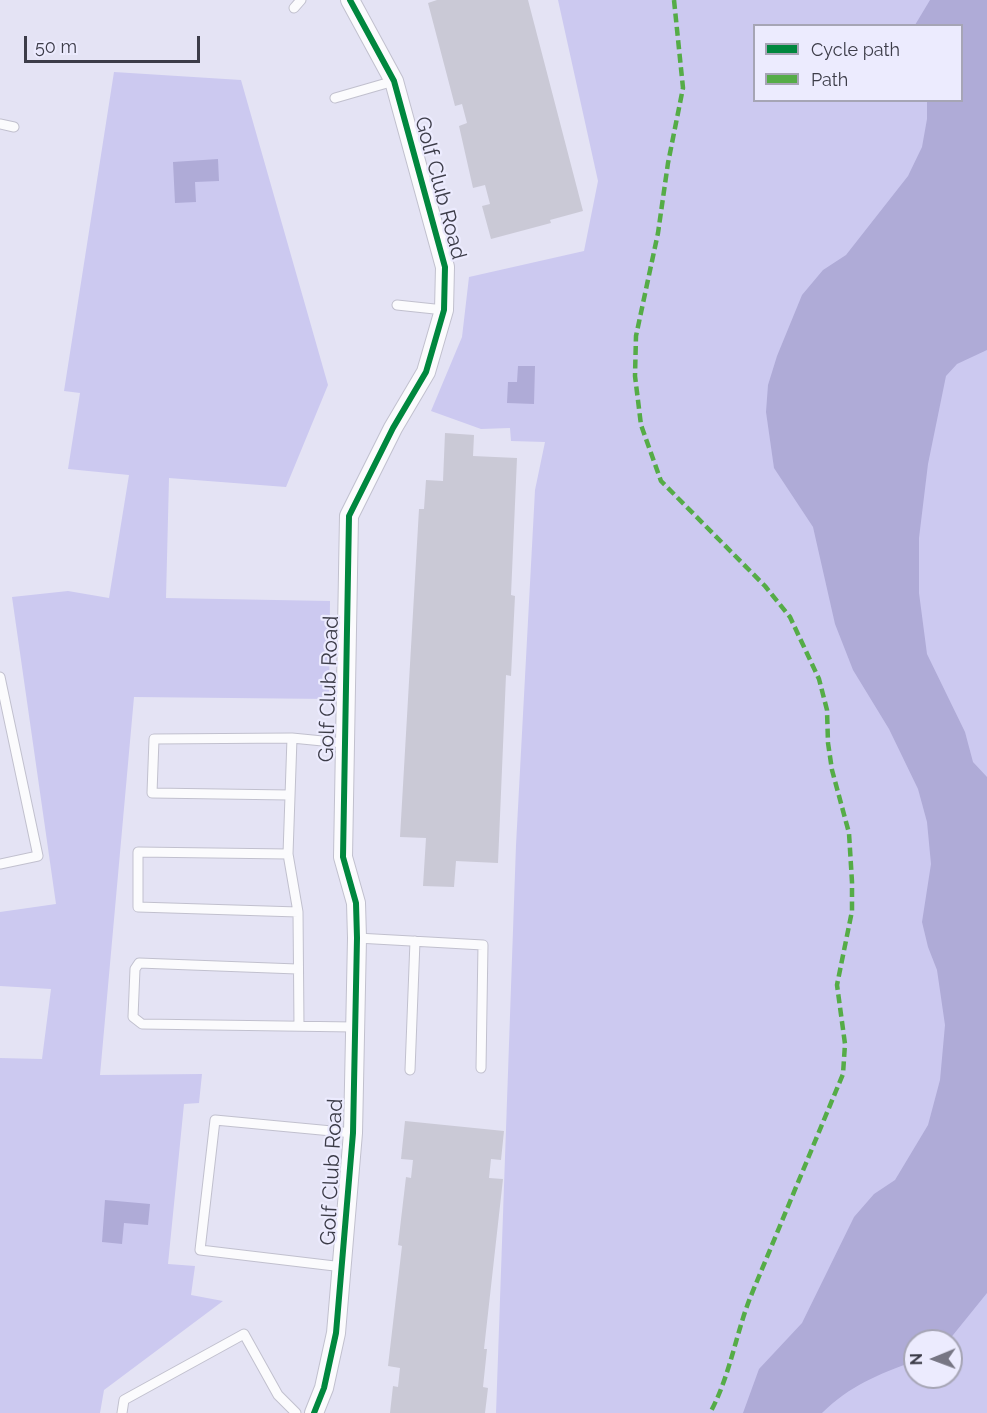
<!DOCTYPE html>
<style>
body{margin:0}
#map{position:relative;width:987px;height:1413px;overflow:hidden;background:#e4e3f4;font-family:Raleway,sans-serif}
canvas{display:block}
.legend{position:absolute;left:753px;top:24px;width:210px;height:78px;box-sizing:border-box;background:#ecebfe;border:2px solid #a6a5b5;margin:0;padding:8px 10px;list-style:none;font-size:18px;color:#3c3c48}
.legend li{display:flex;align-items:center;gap:12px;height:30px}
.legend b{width:30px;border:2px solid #a6a5b5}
.north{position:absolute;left:903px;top:1329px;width:60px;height:60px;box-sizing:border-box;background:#ecebfe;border:2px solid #a6a5b5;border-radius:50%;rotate:269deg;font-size:16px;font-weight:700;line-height:24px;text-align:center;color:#3c3c48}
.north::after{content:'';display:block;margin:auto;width:21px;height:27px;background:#777684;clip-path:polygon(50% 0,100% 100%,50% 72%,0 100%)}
.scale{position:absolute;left:24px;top:36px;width:176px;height:27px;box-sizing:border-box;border:3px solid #3c3c48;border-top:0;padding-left:8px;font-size:18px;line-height:21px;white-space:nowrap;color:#3c3c48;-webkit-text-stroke:4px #ecebfe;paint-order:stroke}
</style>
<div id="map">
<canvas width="987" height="1413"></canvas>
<ul class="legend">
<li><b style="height:8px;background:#00873e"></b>Cycle path</li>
<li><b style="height:8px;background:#55ac47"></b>Path</li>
</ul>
<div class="north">N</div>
<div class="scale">50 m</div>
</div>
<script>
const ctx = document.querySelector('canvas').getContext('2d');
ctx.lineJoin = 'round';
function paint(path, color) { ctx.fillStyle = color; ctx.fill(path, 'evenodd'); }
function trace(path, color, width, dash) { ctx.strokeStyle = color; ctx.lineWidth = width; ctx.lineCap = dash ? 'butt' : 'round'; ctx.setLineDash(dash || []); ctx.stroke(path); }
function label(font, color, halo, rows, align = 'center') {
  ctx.font = font + ' Raleway,sans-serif'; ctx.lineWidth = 4.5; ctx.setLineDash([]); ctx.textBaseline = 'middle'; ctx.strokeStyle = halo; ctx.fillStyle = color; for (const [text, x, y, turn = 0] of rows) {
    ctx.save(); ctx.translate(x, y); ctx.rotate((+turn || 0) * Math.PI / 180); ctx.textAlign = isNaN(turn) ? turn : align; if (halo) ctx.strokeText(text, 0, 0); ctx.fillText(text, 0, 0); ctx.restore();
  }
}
paint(new Path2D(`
 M 558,0 L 987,0 L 987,1413 L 496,1413 L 516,845 L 535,490 L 545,442 L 511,441 L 510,428 L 481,429 L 431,411 L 462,337 L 469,277 L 584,251 L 598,181 ZM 754,26 L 962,26 L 962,100 L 754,100 ZM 915,1341 L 951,1341 L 951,1377 L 915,1377 Z
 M 114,72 L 241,80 L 328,385 L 286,487 L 169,478 L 166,598 L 330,601 L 329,699 L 134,697 L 100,1075 L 202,1074 L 199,1103 L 184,1104 L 168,1264 L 195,1266 L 191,1295 L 223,1301 L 104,1390 L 100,1413 L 0,1413 L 0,1058 L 42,1059 L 51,989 L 0,986 L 0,912 L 56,904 L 12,597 L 68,591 L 109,598 L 129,475 L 68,469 L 80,393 L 64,391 Z`), '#ccc9f0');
paint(new Path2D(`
 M 930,0 L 987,0 L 987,350 L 957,364 L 946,376 L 928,464 L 919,538 L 919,593 L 927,654 L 965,732 L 973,762 L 987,777 L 987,1293 L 949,1340 L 915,1341 L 915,1361 C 877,1375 851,1385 822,1413 L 743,1413 L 759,1369 L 802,1323 L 854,1217 L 874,1194 L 895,1180 L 928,1125 L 940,1080 L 945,1025 L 937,970 L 928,947 L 922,922 L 931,864 L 927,822 L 918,789 L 889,729 L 853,670 L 835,624 L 813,527 L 774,468 L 766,412 L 768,385 L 777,356 L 802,295 L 823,270 L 846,255 L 908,176 L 922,147 L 927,119 L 927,101 L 962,100 L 962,26 L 915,25 Z
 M 218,159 L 219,181 L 195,182 L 196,202 L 175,203 L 173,162 Z
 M 518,366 L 535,366 L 534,404 L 507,403 L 508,382 L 517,382 Z
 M 105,1200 L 150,1204 L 148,1225 L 124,1223 L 122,1244 L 102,1242 Z`), '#afabd7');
paint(new Path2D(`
 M 437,0 L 528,0 L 583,211 L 550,220 L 551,223 L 491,239 L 482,206 L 490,204 L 485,185 L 473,188 L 459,126 L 467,123 L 462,104 L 455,106 L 428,3 Z
 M 445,433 L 474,435 L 473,456 L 517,458 L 511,595 L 515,596 L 511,676 L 506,675 L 498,863 L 456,861 L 454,887 L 423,886 L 426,838 L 400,837 L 419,509 L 424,509 L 426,480 L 443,481 Z
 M 405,1121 L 504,1131 L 501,1160 L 491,1159 L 489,1178 L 503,1179 L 484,1349 L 487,1349 L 483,1387 L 488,1388 L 485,1413 L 390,1413 L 393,1386 L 398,1387 L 400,1368 L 388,1366 L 402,1246 L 398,1245 L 406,1177 L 411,1178 L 413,1160 L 401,1159 Z`), '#cac9d6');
const service = new Path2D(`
 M 294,8 L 301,0
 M 335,98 L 394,81
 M 0,124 L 14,127
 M 397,305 L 444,310
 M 0,677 L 38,856 L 0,864
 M 292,738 L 288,854 L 298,912 L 299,1026
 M 289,795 L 152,793 L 154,739 L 292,738 L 343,743
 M 288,854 L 138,852 L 138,907 L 298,912
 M 357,938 L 483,945 L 481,1068
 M 297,969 L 139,963 L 135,969 L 133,1017 L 142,1024 L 354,1027
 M 410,1070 L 415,941
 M 343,1267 L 200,1250 L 215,1120 L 353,1133
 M 122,1413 L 124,1400 L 244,1334 L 278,1395 L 296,1413`);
const minor = new Path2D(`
 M 314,1413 L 324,1388 L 336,1333 L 353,1133 L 357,938 L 356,903 L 343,857 L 349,516 L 393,428 L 426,372 L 444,310 L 445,267 L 394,81 L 350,0`);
trace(service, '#c1c0ce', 11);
trace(minor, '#c1c0ce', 20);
trace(service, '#fbfbfd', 9);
trace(minor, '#fbfbfd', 18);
trace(new Path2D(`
 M 674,0 L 683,88 L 668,163 L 658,233 L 636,336 L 635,376 L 641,425 L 661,481 L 765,586 L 790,617 L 819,679 L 827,710 L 828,743 L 832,770 L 849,833 L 852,882 L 852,911 L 837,985 L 845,1044 L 843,1074 L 750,1298 C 735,1337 730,1376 710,1413`), '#55ac47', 4.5, [9, 4.5]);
trace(new Path2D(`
 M 314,1413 L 324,1388 L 336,1333 L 353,1133 L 357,938 L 356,903 L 343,857 L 349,516 L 393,428 L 426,372 L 444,310 L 445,267 L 394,81 L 350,0`), '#00873e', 6);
label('21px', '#3c3c48', '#ecebfe', [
 ["Golf Club Road",440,188,75],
 ["Golf Club Road",329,689,-88],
 ["Golf Club Road",332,1172,-87]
]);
</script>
